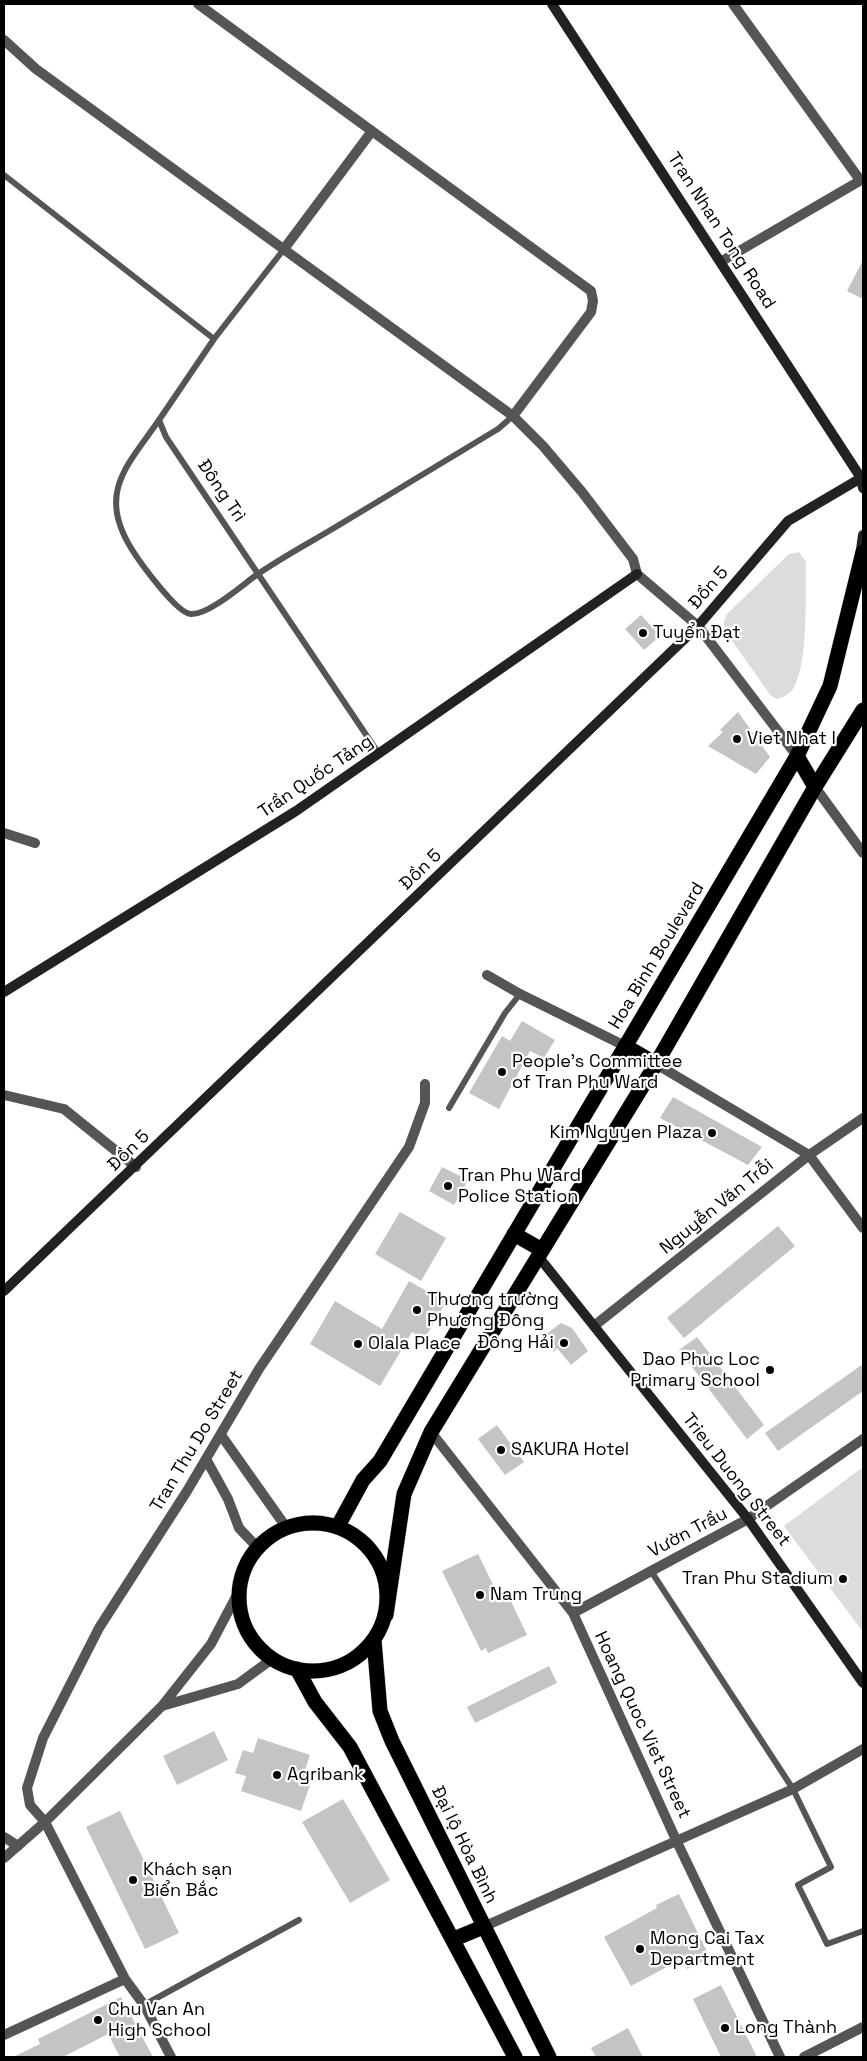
<!DOCTYPE html>
<meta charset="utf-8">
<style>
body{margin:0}
#map{position:relative;width:867px;height:2061px;overflow:hidden;background:#fff;font-family:"Space Grotesk",sans-serif}
canvas{display:block}
.frame{position:absolute;inset:0;border:5px solid #000;pointer-events:none}
</style>
<div id="map">
<canvas width="867" height="2061"></canvas>
<div class="frame"></div>
</div>
<script>
const ctx = document.querySelector('canvas').getContext('2d');
ctx.lineJoin = 'round';
function paint(path, color) { ctx.fillStyle = color; ctx.fill(path, 'evenodd'); }
function trace(path, color, width, dash) { ctx.strokeStyle = color; ctx.lineWidth = width; ctx.lineCap = dash ? 'butt' : 'round'; ctx.setLineDash(dash || []); ctx.stroke(path); }
function label(font, color, halo, rows, align = 'center') {
  ctx.font = font + ' "Space Grotesk",sans-serif'; ctx.lineWidth = 4.5; ctx.setLineDash([]); ctx.textBaseline = 'middle'; ctx.strokeStyle = halo; ctx.fillStyle = color; for (const [text, x, y, turn = 0] of rows) {
    ctx.save(); ctx.translate(x, y); ctx.rotate((+turn || 0) * Math.PI / 180); ctx.textAlign = isNaN(turn) ? turn : align; if (halo) ctx.strokeText(text, 0, 0); ctx.fillText(text, 0, 0); ctx.restore();
  }
}
paint(new Path2D(`
 M 799,552 L 806,562 C 805,595 809,662 793,689 C 790,694 783,697 777,699 L 771,696 L 725,631 L 724,622 L 727,614 L 789,554 Z
 M 863,1467 L 863,1632 L 784,1526 Z`), '#dcdcdc');
paint(new Path2D(`
 M 863,260 L 863,299 L 847,291 Z
 M 641,615 L 660,636 L 644,650 L 625,629 Z
 M 738,712 L 770,757 L 756,774 L 708,746 L 723,732 L 720,730 Z
 M 522,1021 L 555,1040 L 544,1058 L 530,1051 L 499,1109 L 469,1093 L 502,1036 L 510,1041 Z
 M 673,1097 L 762,1147 L 748,1165 L 660,1118 Z
 M 442,1167 L 468,1180 L 454,1205 L 429,1191 Z
 M 400,1212 L 446,1238 L 421,1281 L 375,1254 Z
 M 778,1226 L 795,1246 L 684,1338 L 667,1318 Z
 M 409,1281 L 446,1302 L 424,1340 L 412,1332 L 380,1386 L 310,1344 L 335,1301 L 382,1329 Z
 M 561,1323 L 572,1328 L 588,1351 L 571,1365 L 557,1348 L 554,1352 L 542,1337 Z
 M 697,1337 L 764,1425 L 747,1439 L 679,1350 Z
 M 863,1364 L 863,1391 L 778,1451 L 765,1433 Z
 M 497,1425 L 524,1462 L 505,1475 L 478,1439 Z
 M 478,1554 L 501,1601 L 509,1597 L 527,1635 L 488,1653 L 486,1648 L 481,1651 L 442,1571 Z
 M 549,1666 L 557,1683 L 475,1723 L 467,1707 Z
 M 214,1731 L 228,1760 L 177,1785 L 163,1756 Z
 M 258,1738 L 310,1755 L 305,1770 L 314,1773 L 301,1811 L 241,1791 L 246,1776 L 235,1773 L 243,1750 L 253,1753 Z
 M 343,1799 L 390,1880 L 350,1903 L 302,1822 Z
 M 120,1811 L 179,1933 L 145,1949 L 86,1827 Z
 M 679,1894 L 710,1958 L 687,1969 L 682,1959 L 631,1986 L 604,1937 L 657,1908 L 656,1905 Z
 M 721,1985 L 757,2057 L 721,2057 L 693,1999 Z
 M 121,1997 L 153,2057 L 120,2057 L 108,2034 L 63,2057 L 13,2057 L 40,2044 L 38,2039 Z
 M 628,2028 L 643,2057 L 596,2057 L 591,2048 Z`), '#c4c4c4');
const highway = new Path2D(`
 M 797,756 L 815,787
 M 625,1046 L 656,1064
 M 514,1234 L 542,1250
 M239 1597a74 74 0 1 1 148 0a74 74 0 1 1-148 0Z
 M 338,1526 L 363,1480 L 380,1461 L 797,756 L 830,686 L 863,552
 M 386,1615 L 404,1494 L 431,1432 L 656,1064 L 815,787 L 863,710
 M 374,1640 L 380,1711 L 392,1741 L 549,2057
 M 297,1669 L 315,1702 L 350,1747 L 515,2057
 M 454,1939 L 483,1927`);
trace(highway, '#dbdbdb', 16);
trace(new Path2D(`
 M 4,175 L 214,339
 M 284,249 L 214,339 L 159,420 L 166,437 L 379,754
 M 159,420 C 127,466 97,493 131,548 C 139,561 177,614 191,614 C 208,615 240,587 255,576 C 282,557 311,542 339,525 C 392,493 445,461 498,429 L 513,416
 M 449,1108 L 505,1013 L 520,994
 M 651,1571 L 793,1789 L 831,1867 L 798,1885 L 827,1944 L 863,1931
 M 144,2005 L 299,1920`), '#555', 6);
trace(new Path2D(`
 M 198,4 L 591,291 L 593,301 L 591,312 L 513,416
 M 733,4 L 860,180
 M 4,40 L 36,69 L 513,416 L 543,446 L 582,492 L 633,559 L 637,574 L 698,626 L 797,756
 M 284,249 L 372,131
 M 722,261 L 863,179
 M 815,787 L 863,853
 M 4,833 L 35,843
 M 487,975 L 520,994 L 625,1046
 M 656,1064 L 809,1155 L 863,1228
 M 4,1095 L 64,1109 L 136,1167
 M 594,1326 L 809,1155 L 863,1118
 M 431,1432 L 573,1613 L 677,1842 L 780,2057
 M 221,1435 L 286,1527
 M 206,1459 L 228,1499 L 239,1528 L 257,1547
 M 573,1613 L 748,1519 L 863,1439
 M 162,1706 L 238,1684 L 272,1659
 M 4,1837 L 18,1846
 M 4,1858 L 45,1822 L 162,1706 L 211,1644 L 239,1591
 M 483,1927 L 793,1789 L 863,1749
 M 4,2035 L 125,1979
 M 171,2057 L 144,2005 L 125,1979 L 45,1822 L 30,1805 L 27,1788 L 43,1738 L 99,1628 L 187,1491 L 259,1369 L 409,1147 L 425,1103 L 425,1084
 M 804,2057 L 863,2027`), '#555', 10);
trace(new Path2D(`
 M 552,4 L 861,478 L 863,488
 M 860,557 L 863,535
 M 4,992 L 296,811 L 637,574
 M 538,1256 L 748,1519 L 863,1683
 M 4,1291 L 698,626 L 788,521 L 861,478`), '#222', 10);
trace(highway, '#000', 15);
for (const [x, y, r, color] of [
 [643,633,5,"#000"],
 [737,739,5,"#000"],
 [502,1072,5,"#000"],
 [712,1133,5,"#000"],
 [448,1186,5,"#000"],
 [417,1310,5,"#000"],
 [564,1343,5,"#000"],
 [358,1344,5,"#000"],
 [770,1370,5,"#000"],
 [501,1450,5,"#000"],
 [843,1579,5,"#000"],
 [480,1595,5,"#000"],
 [277,1775,5,"#000"],
 [133,1880,5,"#000"],
 [640,1949,5,"#000"],
 [98,2020,5,"#000"],
 [725,2028,5,"#000"]
]) { const dot = new Path2D(); dot.arc(x, y, r, 0, 2 * Math.PI); ctx.fillStyle = color; ctx.fill(dot); trace(dot, '#fff', 2); }
label('18px', '#000', '#fff', [
 ["Tran Nhan Tong Road",721,231,57],
 ["Đông Trì",221,491,56],
 ["Đồn 5",709,588,-49],
 ["Trần Quốc Tảng",316,777,-34],
 ["Đồn 5",421,870,-44],
 ["Hoa Binh Boulevard",657,956,-59],
 ["Đồn 5",129,1151,-44],
 ["Nguyễn Văn Trỗi",717,1207,-39],
 ["Tran Thu Do Street",197,1441,-59],
 ["Trieu Duong Street",736,1480,52],
 ["Vườn Trầu",688,1533,-28],
 ["Hoang Quoc Viet Street",642,1725,65],
 ["Đại lộ Hòa Bình",464,1845,64]
]);
label('18px', '#000', '#fff', [
 ["Tuyển Đạt",653,633],
 ["Viet Nhat I",747,739],
 ["People’s Committee",512,1062],
 ["of Tran Phu Ward",512,1083],
 ["Kim Nguyen Plaza",702,1133,"right"],
 ["Tran Phu Ward",458,1176],
 ["Police Station",458,1197],
 ["Thương trường",427,1300],
 ["Phương Đông",427,1321],
 ["Đông Hải",554,1343,"right"],
 ["Olala Place",368,1344],
 ["Dao Phuc Loc",760,1360,"right"],
 ["Primary School",760,1381,"right"],
 ["SAKURA Hotel",511,1450],
 ["Tran Phu Stadium",833,1579,"right"],
 ["Nam Trung",490,1595],
 ["Agribank",287,1775],
 ["Khách sạn",143,1870],
 ["Biển Bắc",143,1891],
 ["Mong Cai Tax",650,1939],
 ["Department",650,1960],
 ["Chu Van An",108,2010],
 ["High School",108,2031],
 ["Long Thành",735,2028]
], 'left');
</script>
